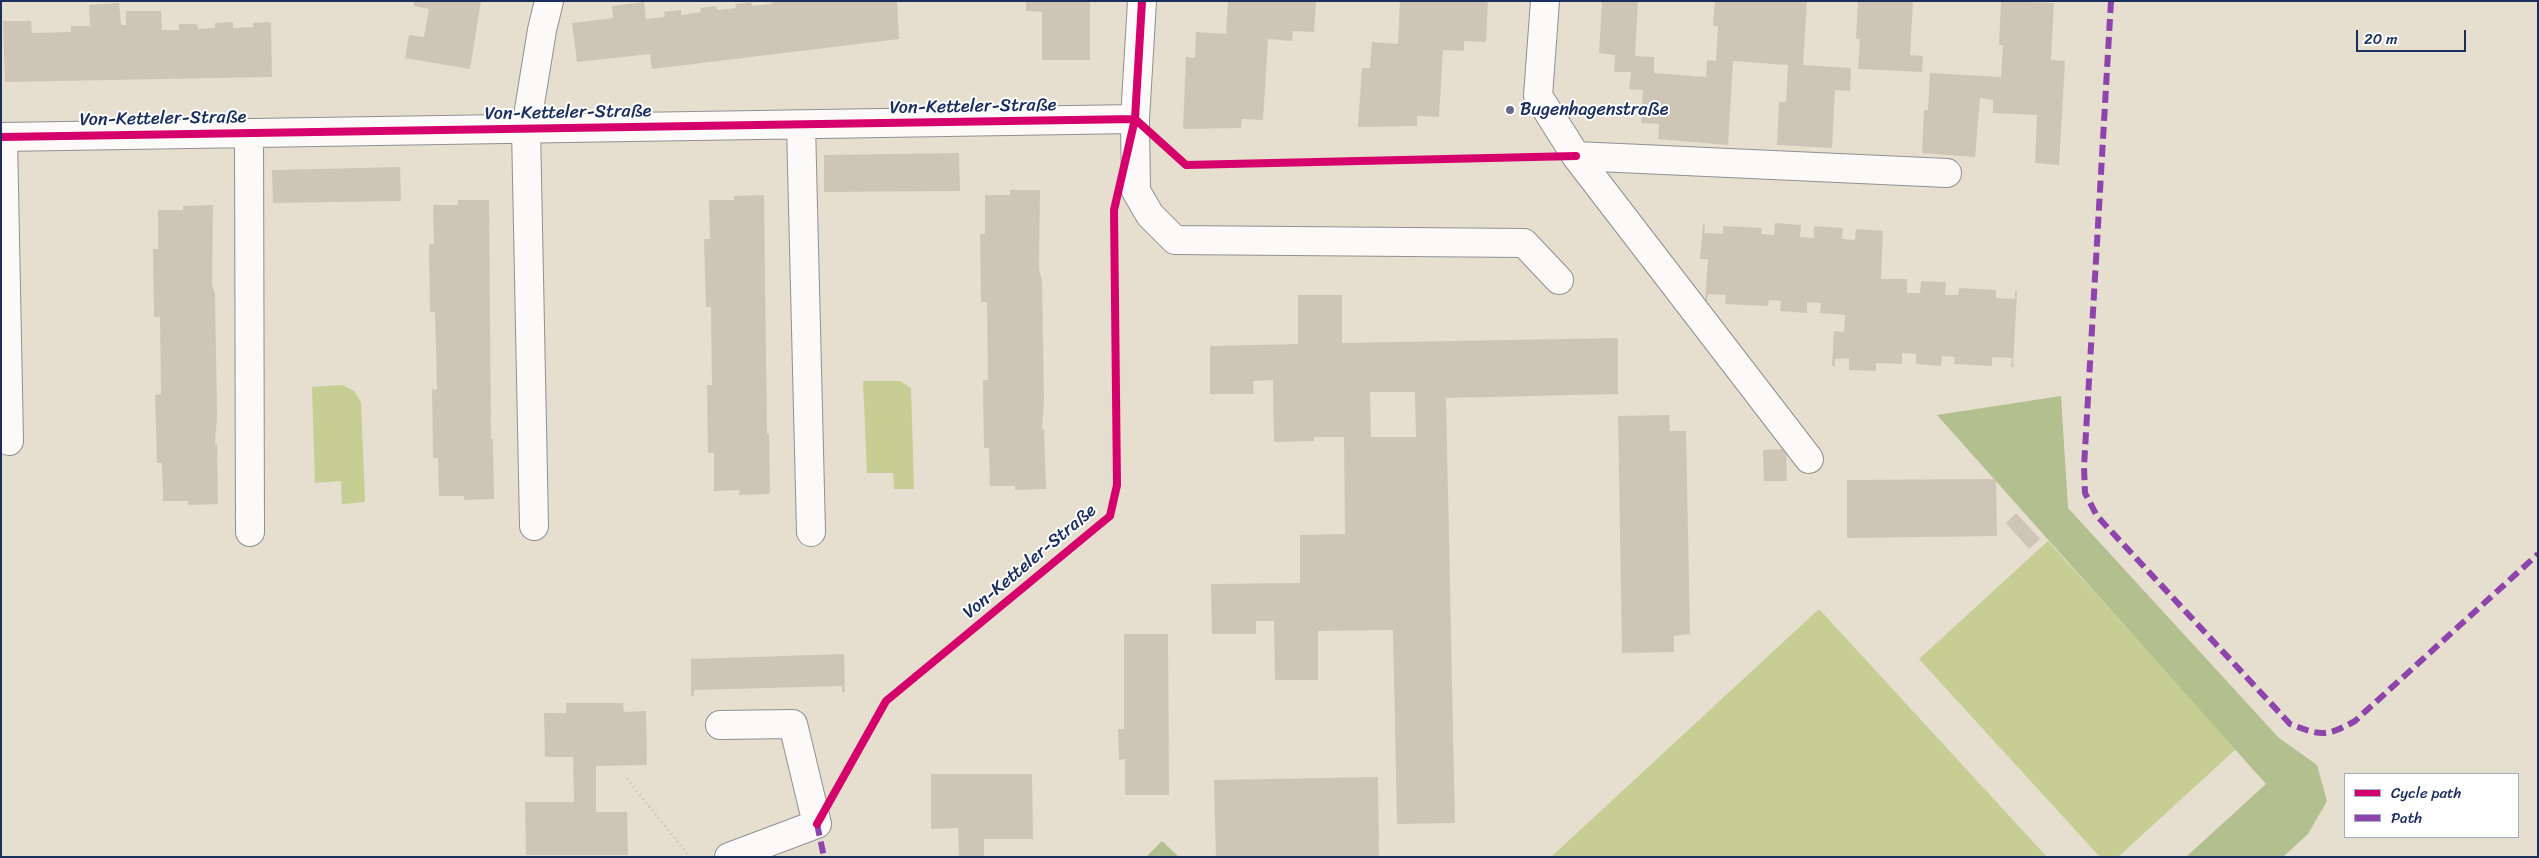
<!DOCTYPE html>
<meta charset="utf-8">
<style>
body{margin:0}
#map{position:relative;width:2539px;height:858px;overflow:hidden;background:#e6dece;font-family:Sriracha,sans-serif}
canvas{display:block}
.frame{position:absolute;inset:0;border:2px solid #1b2f5e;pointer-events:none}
.legend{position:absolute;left:2344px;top:773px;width:175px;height:65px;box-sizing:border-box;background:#fff;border:1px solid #a4acbf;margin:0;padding:6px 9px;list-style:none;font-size:15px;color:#1b2f5e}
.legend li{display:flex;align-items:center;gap:10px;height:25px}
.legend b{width:25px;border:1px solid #a4acbf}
.scale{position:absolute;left:2356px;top:30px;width:110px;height:22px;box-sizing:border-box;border:2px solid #1b2f5e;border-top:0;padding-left:6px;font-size:15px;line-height:18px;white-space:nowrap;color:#1b2f5e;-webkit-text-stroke:4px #fff;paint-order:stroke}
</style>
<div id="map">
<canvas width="2539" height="858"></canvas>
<div class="frame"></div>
<ul class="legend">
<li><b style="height:6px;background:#d6006c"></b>Cycle path</li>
<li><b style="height:6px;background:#8e44ad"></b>Path</li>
</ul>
<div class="scale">20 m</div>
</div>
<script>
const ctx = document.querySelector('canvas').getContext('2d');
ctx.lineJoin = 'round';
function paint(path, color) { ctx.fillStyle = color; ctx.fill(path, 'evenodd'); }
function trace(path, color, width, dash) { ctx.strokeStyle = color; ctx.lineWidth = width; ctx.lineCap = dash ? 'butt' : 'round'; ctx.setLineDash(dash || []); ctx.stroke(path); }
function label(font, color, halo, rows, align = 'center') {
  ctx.font = font + ' Sriracha,sans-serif'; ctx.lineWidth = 4; ctx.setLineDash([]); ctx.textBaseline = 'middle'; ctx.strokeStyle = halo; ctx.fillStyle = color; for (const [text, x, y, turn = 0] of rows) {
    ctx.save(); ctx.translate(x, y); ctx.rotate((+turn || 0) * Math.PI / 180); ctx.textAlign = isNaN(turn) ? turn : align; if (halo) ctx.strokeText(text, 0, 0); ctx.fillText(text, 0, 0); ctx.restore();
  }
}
paint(new Path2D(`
 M 863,381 L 900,381 L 911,388 L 914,489 L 894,489 L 893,473 L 867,473 Z
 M 342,385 L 354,391 L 361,402 L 365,502 L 342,504 L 341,481 L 315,483 L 312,387 Z
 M 2048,541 L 2236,749 L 2118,857 L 2100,857 L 1919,659 Z
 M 1819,609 L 2047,857 L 1551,857 Z`), '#c6ce94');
paint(new Path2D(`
 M 2061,396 L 2068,508 L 2279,738 L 2317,765 L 2327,801 L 2308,834 L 2283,857 L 2186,857 L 2266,784 L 1937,415 Z
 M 1162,841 L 1179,857 L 1146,857 Z`), '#b2bf8e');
paint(new Path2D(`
 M 414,1 L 481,1 L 470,69 L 405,58 L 409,35 L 424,37 L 429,9 L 414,6 Z
 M 771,1 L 897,1 L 899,39 L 652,69 L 650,54 L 577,62 L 572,23 L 613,18 L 612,6 L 644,2 L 646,19 L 665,17 L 664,12 L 681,10 L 681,15 L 701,12 L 700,8 L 716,6 L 717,10 L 736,8 L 735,4 L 751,2 L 752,6 L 772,4 Z
 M 1026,1 L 1090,1 L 1090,60 L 1042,60 L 1042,12 L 1026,11 Z
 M 1228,1 L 1316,1 L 1314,32 L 1293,31 L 1292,41 L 1268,39 L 1263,120 L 1242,119 L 1241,128 L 1183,129 L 1186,57 L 1195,58 L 1196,32 L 1226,34 Z
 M 1400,1 L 1488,1 L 1486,42 L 1464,41 L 1464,51 L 1443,50 L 1439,117 L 1417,116 L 1417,126 L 1358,127 L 1362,68 L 1370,68 L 1372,42 L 1398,44 Z
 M 1602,1 L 1638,1 L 1635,56 L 1654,57 L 1654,73 L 1706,77 L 1707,60 L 1716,61 L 1718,26 L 1713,26 L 1715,1 L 1807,1 L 1803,65 L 1851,68 L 1850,91 L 1835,90 L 1832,148 L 1777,145 L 1779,102 L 1786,102 L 1788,65 L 1733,61 L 1728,145 L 1658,139 L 1659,124 L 1641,123 L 1643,90 L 1629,89 L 1631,72 L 1614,72 L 1615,55 L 1599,53 Z
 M 1858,1 L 1913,1 L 1910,55 L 1923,56 L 1922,72 L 1858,69 L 1860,39 L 1856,39 Z
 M 2001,1 L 2054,3 L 2051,60 L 2065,61 L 2059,165 L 2035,163 L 2037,115 L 1993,113 L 1993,100 L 1980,98 L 1975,157 L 1922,153 L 1924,110 L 1928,110 L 1930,73 L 2001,77 L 2003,45 L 1999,45 Z
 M 119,3 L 121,25 L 126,25 L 126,11 L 161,11 L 162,30 L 179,30 L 179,24 L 197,24 L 198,29 L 215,28 L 215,23 L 233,22 L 233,28 L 253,27 L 253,23 L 271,22 L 272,77 L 5,82 L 3,21 L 31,21 L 32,33 L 71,32 L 71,26 L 90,26 L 89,5 Z
 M 959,153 L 960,191 L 824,192 L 824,155 Z
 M 400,167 L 401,201 L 273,203 L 272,170 Z
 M 1010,190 L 1040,190 L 1039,269 L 1042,280 L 1044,400 L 1042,429 L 1044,429 L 1046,489 L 1015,490 L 1015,486 L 990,486 L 989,448 L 984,448 L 983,380 L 988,380 L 987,302 L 981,302 L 980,234 L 985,234 L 985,195 L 1010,195 Z
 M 764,195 L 767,434 L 769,434 L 770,494 L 739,495 L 740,490 L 714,491 L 714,453 L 708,453 L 707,385 L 712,385 L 711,307 L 706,307 L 704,239 L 710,239 L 709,200 L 734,200 L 734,196 Z
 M 458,200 L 489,200 L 491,439 L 493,439 L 494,499 L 464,500 L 464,496 L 439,496 L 438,458 L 433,458 L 432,389 L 437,390 L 435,312 L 430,312 L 429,244 L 434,244 L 433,205 L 458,205 Z
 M 213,205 L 212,284 L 215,295 L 217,415 L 215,444 L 217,444 L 218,504 L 188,505 L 188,501 L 163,501 L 162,463 L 157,463 L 155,395 L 161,394 L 160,317 L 154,317 L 153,249 L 158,249 L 158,210 L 183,210 L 183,206 Z
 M 1775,223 L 1801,225 L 1800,237 L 1814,238 L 1814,226 L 1843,228 L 1842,239 L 1855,240 L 1856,229 L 1883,231 L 1881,279 L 1907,279 L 1907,293 L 1920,293 L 1921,281 L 1946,282 L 1945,295 L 1958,295 L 1959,288 L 1996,290 L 1996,298 L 2015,299 L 2015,291 L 2017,291 L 2013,367 L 2011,367 L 2012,358 L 1992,357 L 1992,366 L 1954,364 L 1955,357 L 1942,356 L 1941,366 L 1916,364 L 1916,354 L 1902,353 L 1902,364 L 1876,363 L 1876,371 L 1849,370 L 1849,358 L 1835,359 L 1835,366 L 1832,366 L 1834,331 L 1844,332 L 1845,315 L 1820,313 L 1821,303 L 1807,302 L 1807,313 L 1780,311 L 1781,301 L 1769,300 L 1768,306 L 1725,304 L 1726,295 L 1708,294 L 1707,302 L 1705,302 L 1708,259 L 1700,259 L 1703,224 L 1705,225 L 1704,233 L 1723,234 L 1723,226 L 1762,228 L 1761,234 L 1774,235 Z
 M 1298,295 L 1342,295 L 1342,343 L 1618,338 L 1618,394 L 1446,398 L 1455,823 L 1397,824 L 1393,630 L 1318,631 L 1318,680 L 1275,680 L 1274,621 L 1256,621 L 1256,634 L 1212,634 L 1211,584 L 1300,583 L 1300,535 L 1345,534 L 1344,437 L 1314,437 L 1314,441 L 1274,442 L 1273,380 L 1253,381 L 1254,394 L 1210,394 L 1210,346 L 1298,344 ZM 1370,392 L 1415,392 L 1416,437 L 1371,437 Z
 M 1669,415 L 1670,431 L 1686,431 L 1690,634 L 1674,636 L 1674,652 L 1622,653 L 1618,416 Z
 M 1786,449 L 1787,481 L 1764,481 L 1763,450 Z
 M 1996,479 L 1997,536 L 1847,538 L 1847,480 Z
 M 2016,513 L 2040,539 L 2029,549 L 2006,523 Z
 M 1124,634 L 1168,634 L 1169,795 L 1125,795 L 1125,759 L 1119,760 L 1118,729 L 1124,729 Z
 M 844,654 L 845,692 L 842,692 L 842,686 L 694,690 L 694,696 L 691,696 L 691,659 Z
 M 566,703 L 623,703 L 624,712 L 646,711 L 647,765 L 596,766 L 596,812 L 627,812 L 628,855 L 526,855 L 525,802 L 574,802 L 573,757 L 545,757 L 544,713 L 566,713 Z
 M 931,774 L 1032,774 L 1033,839 L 984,839 L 984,857 L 959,857 L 958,828 L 931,829 Z
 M 1378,777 L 1379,857 L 1216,857 L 1214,780 Z`), '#cfc5b6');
const minor = new Path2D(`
 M 1142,1 L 1135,119 L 1136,191 L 1150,215 L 1175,240 L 1524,243 L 1559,280
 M 1545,1 L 1538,96 L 1576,156 L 1809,459
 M 801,125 L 811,532
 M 249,133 L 250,532
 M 1,137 L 1135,119
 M 3,137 L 9,441
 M 1576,156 L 1947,173
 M 534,526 L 526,128 L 542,30 L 549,1
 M 720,725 L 793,724 L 817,824 L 729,857`);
trace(minor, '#919090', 30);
trace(new Path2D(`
 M 627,779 L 690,857`), '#bfbfc1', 3, [1, 4]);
trace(minor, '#fbfaf8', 28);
trace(new Path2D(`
 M 2111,1 L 2084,467 L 2085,493 L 2097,516 L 2290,724 C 2321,736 2326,737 2355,721 L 2538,554
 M 817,824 L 824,857`), '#8e44ad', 6, [12, 6]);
trace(new Path2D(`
 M 1135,119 L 1186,165 L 1576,156
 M 1,137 L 1135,119
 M 817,824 L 886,701 L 1110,516 L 1117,485 L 1114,210 L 1135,119 L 1142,1`), '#d6006c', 8);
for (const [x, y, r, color] of [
 [1510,110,5,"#626c85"]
]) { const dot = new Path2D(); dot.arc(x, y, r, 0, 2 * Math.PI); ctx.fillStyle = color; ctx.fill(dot); trace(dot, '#fff', 2); }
label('18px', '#1b2f5e', '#fff', [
 ["Von-Ketteler-Straße",973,107,-1],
 ["Von-Ketteler-Straße",568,113,-1],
 ["Von-Ketteler-Straße",163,119,-1],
 ["Von-Ketteler-Straße",1030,562,-40]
]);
label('18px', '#1b2f5e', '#fff', [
 ["Bugenhagenstraße",1520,110]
], 'left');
</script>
